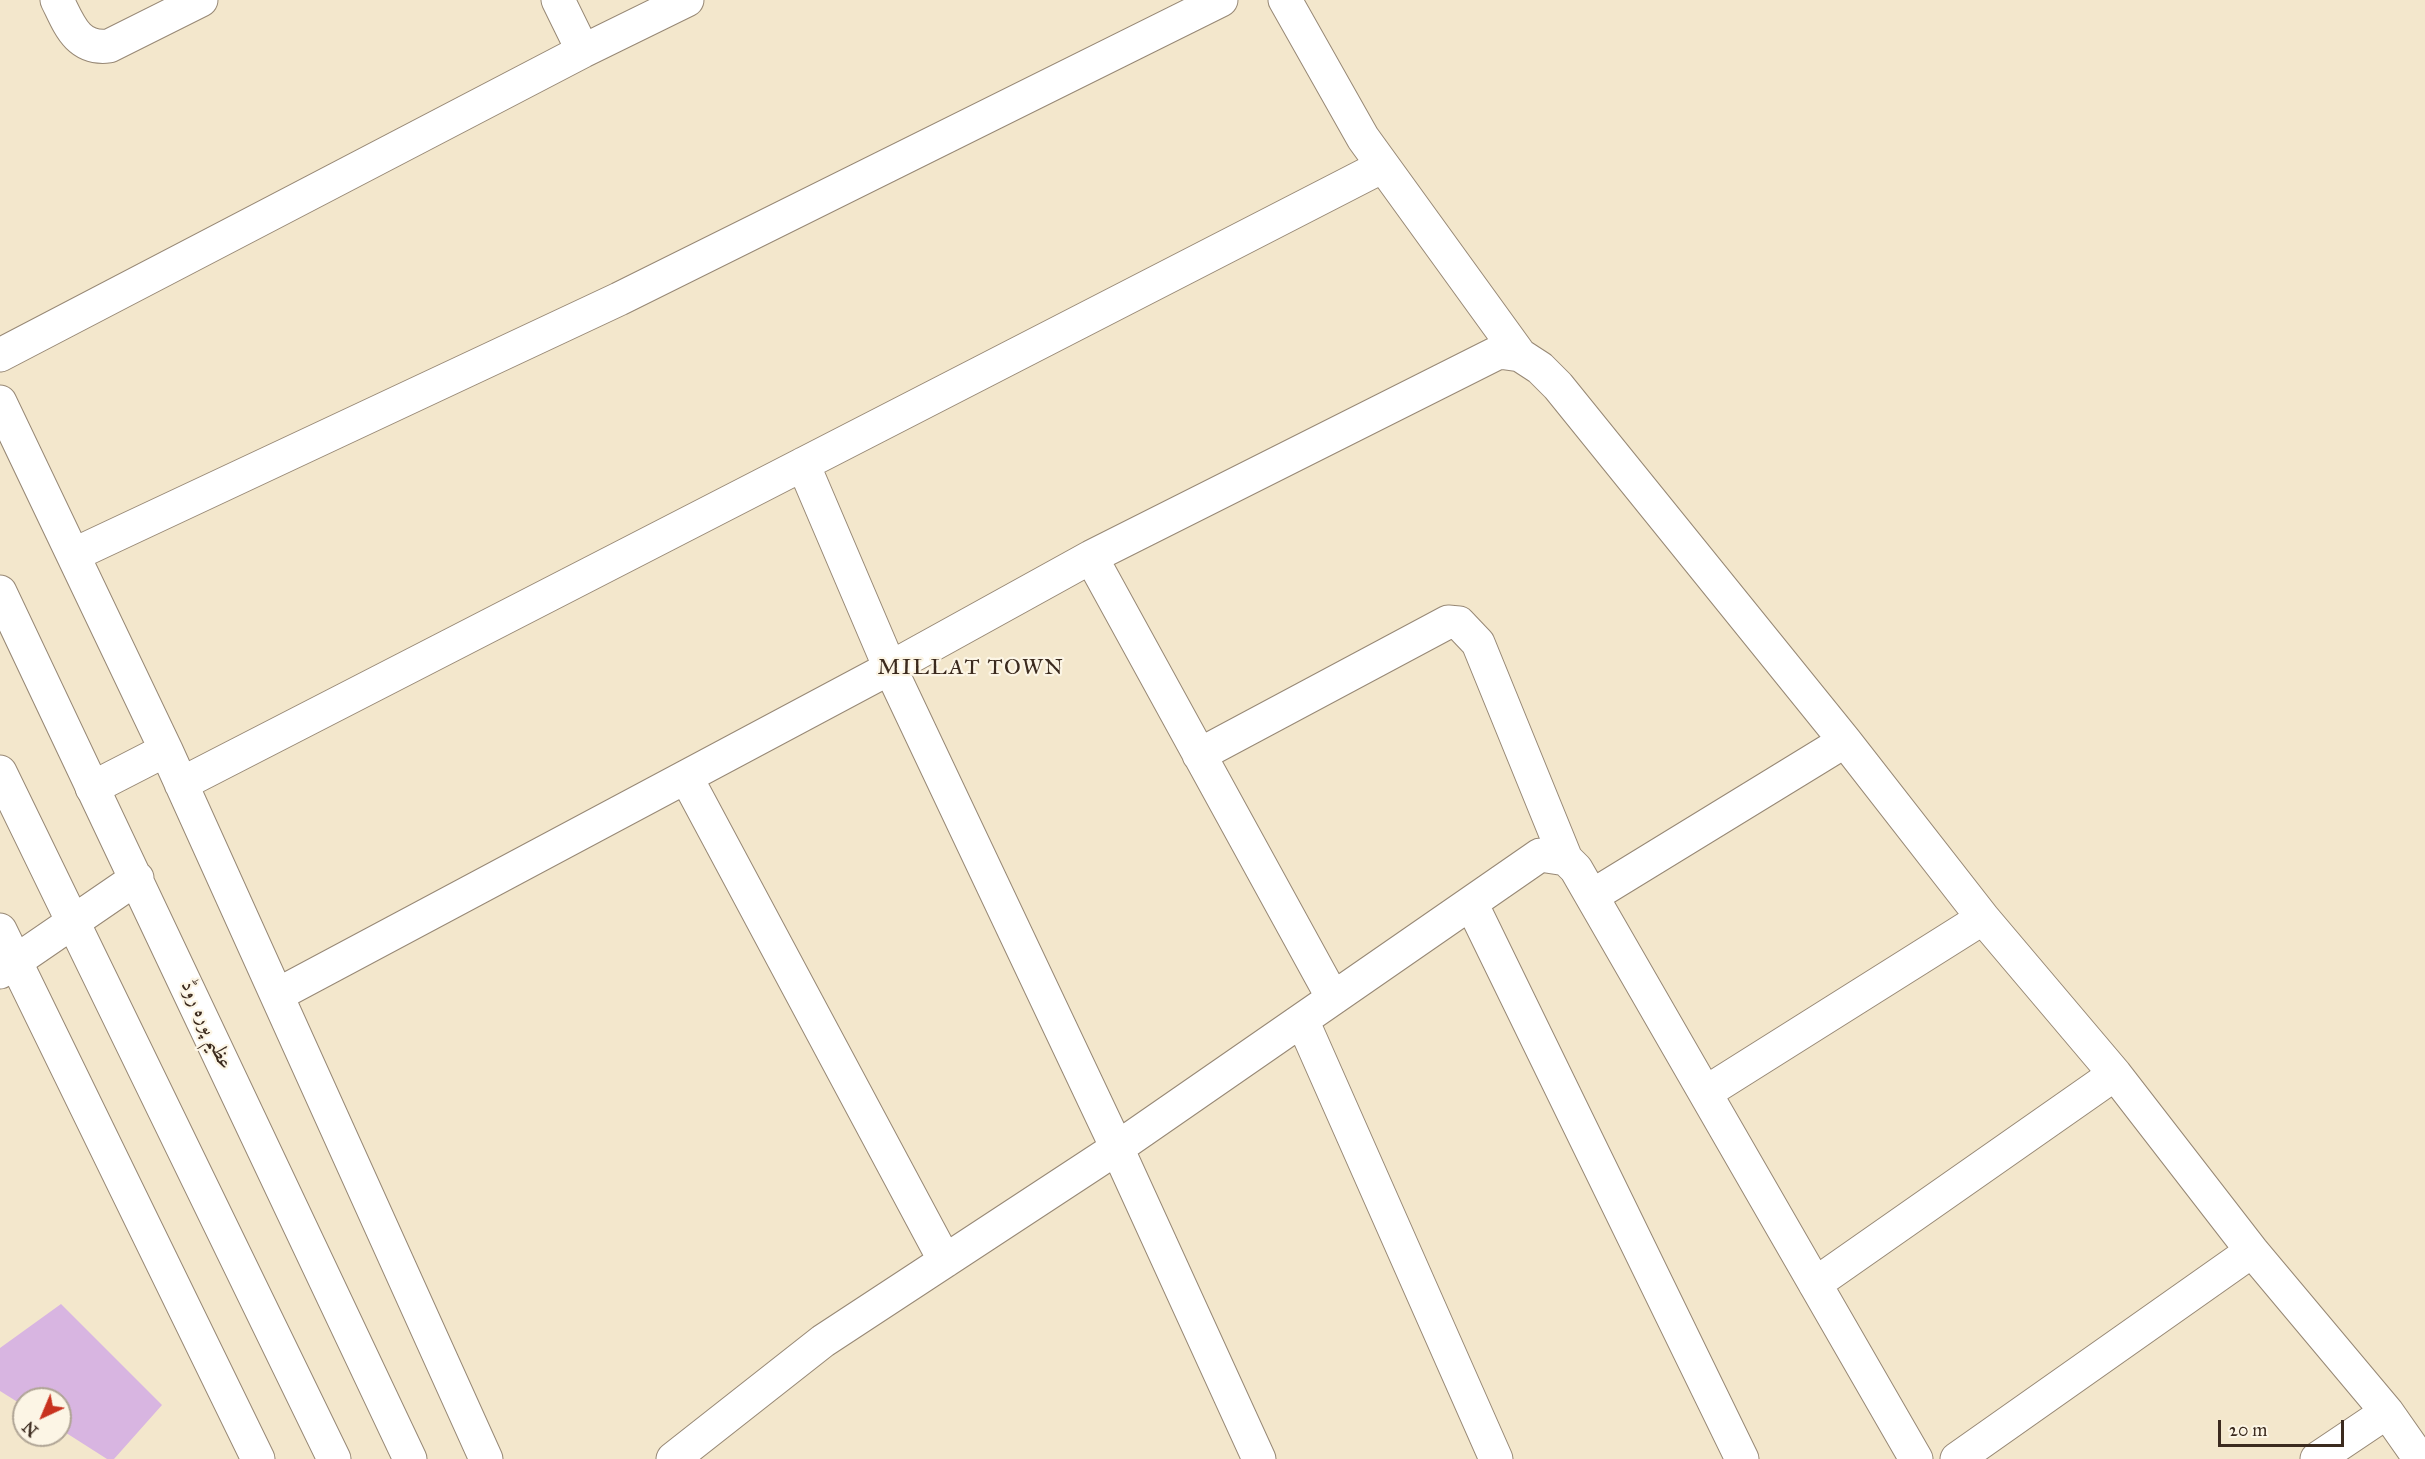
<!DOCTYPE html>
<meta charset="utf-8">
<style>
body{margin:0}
#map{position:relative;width:2425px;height:1459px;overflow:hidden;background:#f3e7cc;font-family:"IM FELL Great Primer",serif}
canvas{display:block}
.north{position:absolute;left:12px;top:1387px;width:60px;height:60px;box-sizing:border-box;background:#fcf5e5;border:2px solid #afa495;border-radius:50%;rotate:224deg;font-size:16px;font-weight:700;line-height:24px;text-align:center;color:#3b2a1e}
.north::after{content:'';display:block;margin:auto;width:21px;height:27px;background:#c8321e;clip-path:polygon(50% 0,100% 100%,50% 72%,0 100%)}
.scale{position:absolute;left:2218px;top:1420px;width:126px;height:27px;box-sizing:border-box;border:3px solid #3b2a1e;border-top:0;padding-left:8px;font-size:18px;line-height:21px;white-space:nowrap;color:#3b2a1e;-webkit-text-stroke:4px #fcf5e5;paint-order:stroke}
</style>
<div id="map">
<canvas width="2425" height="1459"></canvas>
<div class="north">N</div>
<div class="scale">20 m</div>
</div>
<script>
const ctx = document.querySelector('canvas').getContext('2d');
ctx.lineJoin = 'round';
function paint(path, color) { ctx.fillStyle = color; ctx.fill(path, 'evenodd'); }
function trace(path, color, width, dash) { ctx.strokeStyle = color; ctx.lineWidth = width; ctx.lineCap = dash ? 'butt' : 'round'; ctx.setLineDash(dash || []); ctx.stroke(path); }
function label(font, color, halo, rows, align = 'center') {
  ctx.font = font + ' "IM FELL Great Primer",Amiri,serif'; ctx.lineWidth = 4.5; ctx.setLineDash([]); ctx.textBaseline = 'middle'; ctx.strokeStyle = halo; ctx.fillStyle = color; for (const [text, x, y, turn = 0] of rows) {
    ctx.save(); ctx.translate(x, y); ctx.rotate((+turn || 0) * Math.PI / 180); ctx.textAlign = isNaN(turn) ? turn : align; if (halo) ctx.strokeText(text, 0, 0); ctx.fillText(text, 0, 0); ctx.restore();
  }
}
paint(new Path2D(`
 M 61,1304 L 162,1405 L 114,1459 L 107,1459 L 60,1429 L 60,1399 L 24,1399 L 24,1406 L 0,1391 L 0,1348 Z`), '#d8b5e1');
const minor = new Path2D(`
 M 57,0 C 69,24 77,50 109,46 L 201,0
 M 558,0 L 583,51
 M 1285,0 L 1363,138 L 1520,355 L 1540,368 L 1558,386 L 1845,741 L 1983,918 L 2115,1074 L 2252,1251 L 2387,1412 L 2420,1459
 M 0,355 L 583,51 L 687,0
 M 0,402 L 166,750
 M 803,464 L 890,668 L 1091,557 L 1499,352 L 1520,355
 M 73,555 L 619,299 L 1221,0
 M 1091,557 L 1333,998
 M 1199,755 L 1448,622 L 1459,623 L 1478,643 L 1566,859
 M 686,777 L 945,1261
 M 181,784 L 1383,166
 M 92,788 L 166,750 L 486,1459
 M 1592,896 L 1845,741
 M 1471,903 L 1742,1459
 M 0,930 L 258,1459
 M 277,995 L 890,668 L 1117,1148 L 823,1341 L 673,1459
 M 1302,1020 L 1496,1459
 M 1705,1093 L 1983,918
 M 1815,1284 L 2115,1074
 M 1259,1459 L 1117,1148 L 1540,855 L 1566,859 L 1576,869 L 1916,1459
 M 1957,1459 L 2252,1251
 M 2317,1459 L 2387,1412`);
const major = new Path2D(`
 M 0,592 L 410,1459
 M 0,772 L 334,1459
 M 0,972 L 137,878`);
trace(minor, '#978875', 35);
trace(major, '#978875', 35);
trace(minor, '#fff', 33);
trace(major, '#fff', 33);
label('21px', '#3b2a1e', '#fcf5e5', [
 ["عظیم پورہ روڈ",206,1025,65]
]);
ctx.letterSpacing = '1.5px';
label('22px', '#3b2a1e', '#fcf5e5', [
 ["MILLAT TOWN",971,669]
]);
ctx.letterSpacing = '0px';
</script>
